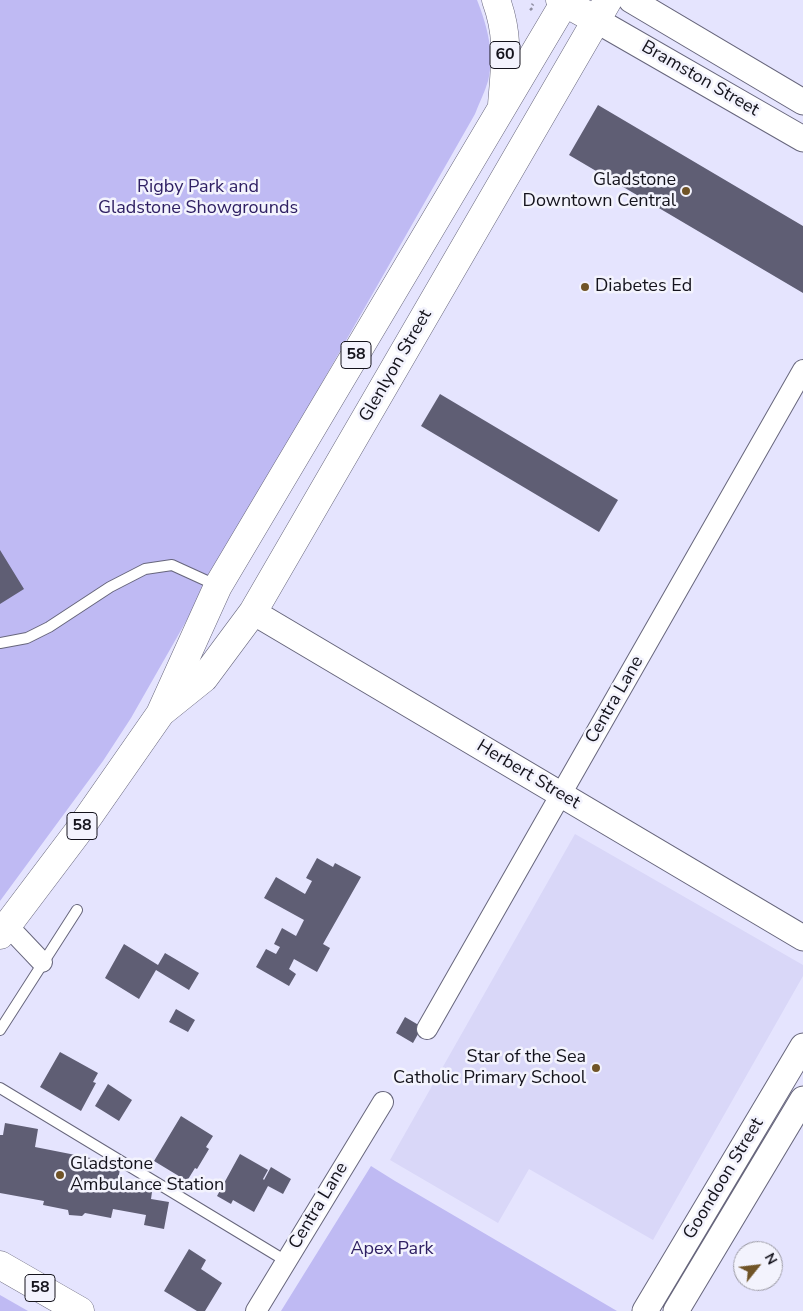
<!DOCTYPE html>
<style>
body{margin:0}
#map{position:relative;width:803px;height:1311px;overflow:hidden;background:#e5e4fe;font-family:"Nunito Sans",sans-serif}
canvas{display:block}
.north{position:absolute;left:733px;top:1241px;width:50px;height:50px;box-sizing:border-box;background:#f3f3fd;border:1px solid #9a99a3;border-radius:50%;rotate:61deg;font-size:14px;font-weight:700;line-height:20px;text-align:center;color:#14131c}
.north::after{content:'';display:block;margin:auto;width:18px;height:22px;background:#705427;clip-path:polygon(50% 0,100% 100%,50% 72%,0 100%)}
</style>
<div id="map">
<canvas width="803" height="1311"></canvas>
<div class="north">N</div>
</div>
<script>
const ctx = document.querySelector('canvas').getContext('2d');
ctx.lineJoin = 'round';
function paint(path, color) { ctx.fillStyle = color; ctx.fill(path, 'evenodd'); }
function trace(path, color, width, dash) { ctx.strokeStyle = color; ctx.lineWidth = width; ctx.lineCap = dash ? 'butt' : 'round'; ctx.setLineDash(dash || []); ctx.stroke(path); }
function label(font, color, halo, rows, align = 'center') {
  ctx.font = font + ' "Nunito Sans",sans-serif'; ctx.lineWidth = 5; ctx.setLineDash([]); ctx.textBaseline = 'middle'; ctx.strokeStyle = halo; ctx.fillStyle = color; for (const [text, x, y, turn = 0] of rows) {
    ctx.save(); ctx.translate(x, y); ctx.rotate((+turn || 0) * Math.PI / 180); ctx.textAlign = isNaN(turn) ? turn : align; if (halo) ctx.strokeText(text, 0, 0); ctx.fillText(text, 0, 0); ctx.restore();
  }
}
paint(new Path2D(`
 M 575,834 L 803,965 L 803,976 L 653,1240 L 529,1169 L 498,1223 L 390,1160 Z`), '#d9d7f8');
paint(new Path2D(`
 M 0,0 L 477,0 C 487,25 495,54 488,81 C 485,92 479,103 475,114 L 131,718 L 103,761 L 0,901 Z
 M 371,1166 L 395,1181 L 617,1311 L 281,1311 Z
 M 0,1295 L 28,1311 L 0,1311 Z`), '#bfbaf3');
paint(new Path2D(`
 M 598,105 L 803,226 L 803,293 L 569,155 Z
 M 440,394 L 618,500 L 599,532 L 421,426 Z
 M 0,550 L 24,589 L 0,604 Z
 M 317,858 L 333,867 L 335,863 L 361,877 L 323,944 L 330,948 L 317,972 L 294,959 L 289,969 L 296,974 L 289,986 L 256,967 L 266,949 L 276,954 L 280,947 L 274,944 L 282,928 L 296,936 L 304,920 L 264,898 L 276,877 L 305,894 L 312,881 L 306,878 Z
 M 124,944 L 158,965 L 165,953 L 199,973 L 189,990 L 156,970 L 139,999 L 105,978 Z
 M 176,1009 L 195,1020 L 188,1032 L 169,1022 Z
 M 405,1017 L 422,1027 L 413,1043 L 396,1033 Z
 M 60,1052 L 98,1073 L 93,1082 L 96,1083 L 81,1111 L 40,1087 Z
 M 108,1084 L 132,1100 L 119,1121 L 95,1106 Z
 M 181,1116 L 213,1136 L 206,1147 L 209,1149 L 197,1169 L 195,1168 L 187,1181 L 154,1161 Z
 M 5,1123 L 38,1129 L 35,1147 L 121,1164 L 117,1185 L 152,1192 L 151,1199 L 169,1202 L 164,1229 L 144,1225 L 146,1215 L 113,1209 L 111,1218 L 85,1213 L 82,1216 L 69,1215 L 68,1210 L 43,1205 L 44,1201 L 0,1193 L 0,1135 L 3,1135 Z
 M 240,1154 L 268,1170 L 263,1179 L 264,1180 L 271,1167 L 291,1179 L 283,1194 L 268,1186 L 254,1212 L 233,1200 L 231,1204 L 217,1196 Z
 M 189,1249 L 206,1260 L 201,1269 L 222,1283 L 205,1311 L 197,1311 L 164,1291 Z`), '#5f5e74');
const service = new Path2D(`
 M 0,643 L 27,638 L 49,627 L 110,587 L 145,569 L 172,565 L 218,586
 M 0,1030 L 77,910
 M 0,1088 L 286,1261`);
const minor = new Path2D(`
 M 7,925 L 42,962
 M 427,1029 L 803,370
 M 256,1311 L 383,1102`);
const tertiary = new Path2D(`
 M 631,0 L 803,102
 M 596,20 L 803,139
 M 253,612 L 803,938
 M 645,1311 L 803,1046
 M 676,1311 L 803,1099`);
const primary = new Path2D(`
 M 496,0 C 510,38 505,65 502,105
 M 163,711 L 204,678 L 253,612 L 608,0
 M 0,935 L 77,833 L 160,714 L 218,586 L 566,0
 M 0,1265 L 80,1311`);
const trunk = new Path2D(`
 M 560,0 L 596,20`);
trace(service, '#67667c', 12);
trace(minor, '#67667c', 22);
trace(tertiary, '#67667c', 27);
trace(primary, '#67667c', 29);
trace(trunk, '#67667c', 29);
trace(new Path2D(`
 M 532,10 L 530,8 L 533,4`), '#8e8da0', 3, [2.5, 4]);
trace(service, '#fff', 10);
trace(minor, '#fff', 20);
trace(tertiary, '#fff', 25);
trace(primary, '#fff', 28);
trace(trunk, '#fff', 28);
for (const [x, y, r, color] of [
 [686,191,5,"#705427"],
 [585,287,5,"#705427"],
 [596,1068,5,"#705427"],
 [60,1175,5,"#705427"]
]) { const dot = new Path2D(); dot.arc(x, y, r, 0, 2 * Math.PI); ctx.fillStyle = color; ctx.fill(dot); trace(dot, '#f3f3fd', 2); }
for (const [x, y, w] of [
 [505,55,30],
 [356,355,30],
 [82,826,30],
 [40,1288,30]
]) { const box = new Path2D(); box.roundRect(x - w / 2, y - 13.5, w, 27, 4); ctx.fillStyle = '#f3f3fd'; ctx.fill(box); trace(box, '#14131c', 1); }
label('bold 16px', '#14131c', null, [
 ["60",505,55],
 ["58",356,355],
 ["58",82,826],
 ["58",40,1288]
]);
label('18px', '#14131c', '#f3f3fd', [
 ["Bramston Street",700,79,30],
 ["Glenlyon Street",396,366,-60],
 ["Centra Lane",615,700,-60],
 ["Herbert Street",528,775,31],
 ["Goondoon Street",724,1179,-59],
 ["Centra Lane",319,1206,-59]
]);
label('18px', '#14131c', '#f3f3fd', [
 ["Gladstone",676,181],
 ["Downtown Central",676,202],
 ["Diabetes Ed",595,287,"left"],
 ["Star of the Sea",586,1058],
 ["Catholic Primary School",586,1079],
 ["Gladstone",70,1165,"left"],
 ["Ambulance Station",70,1186,"left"]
], 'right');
label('18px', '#2f2063', '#f3f3fd', [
 ["Rigby Park and",198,188],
 ["Gladstone Showgrounds",198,209],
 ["Apex Park",392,1250]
]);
</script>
